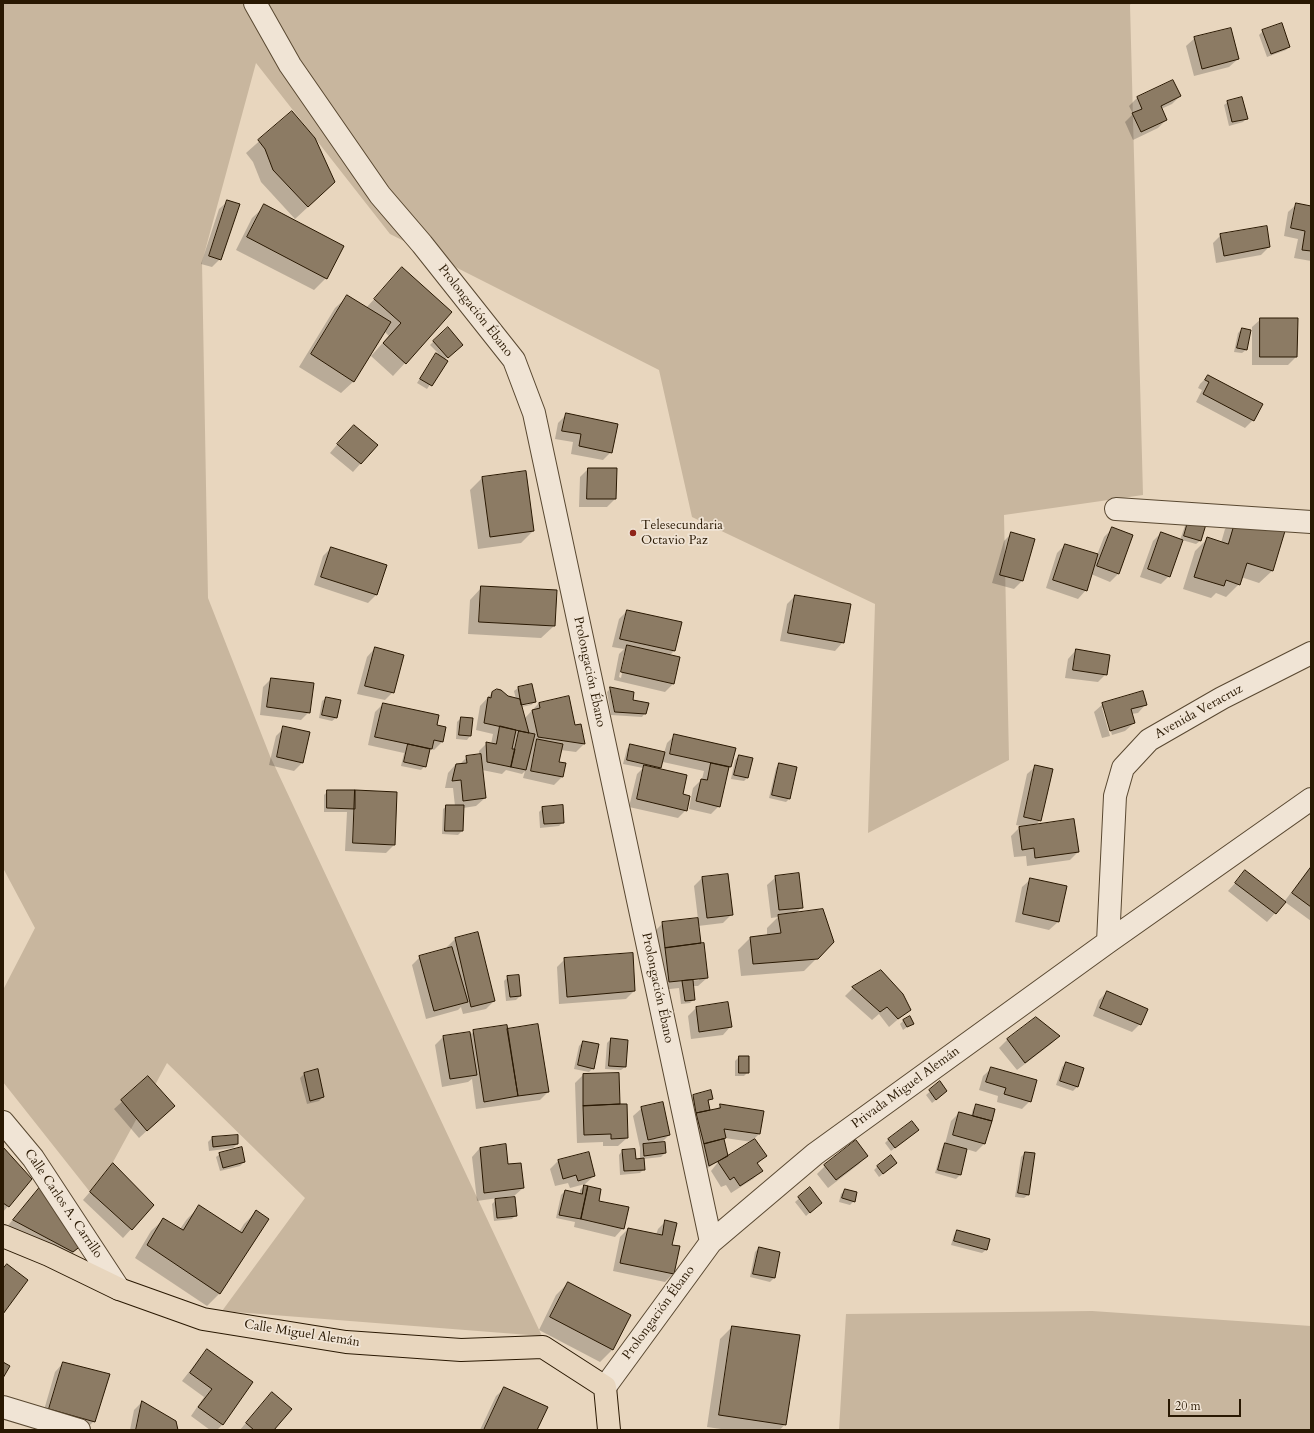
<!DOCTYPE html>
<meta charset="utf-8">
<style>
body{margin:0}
#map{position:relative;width:1314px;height:1433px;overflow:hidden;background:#e8d6be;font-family:Cardo,serif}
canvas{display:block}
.frame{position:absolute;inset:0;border:4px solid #291802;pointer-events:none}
.scale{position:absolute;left:1168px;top:1399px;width:73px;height:18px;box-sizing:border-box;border:2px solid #291802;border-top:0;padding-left:5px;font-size:12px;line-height:14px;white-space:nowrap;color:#291802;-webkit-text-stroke:3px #f0e4d5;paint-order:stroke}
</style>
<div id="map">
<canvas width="1314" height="1433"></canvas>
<div class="frame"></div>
<div class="scale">20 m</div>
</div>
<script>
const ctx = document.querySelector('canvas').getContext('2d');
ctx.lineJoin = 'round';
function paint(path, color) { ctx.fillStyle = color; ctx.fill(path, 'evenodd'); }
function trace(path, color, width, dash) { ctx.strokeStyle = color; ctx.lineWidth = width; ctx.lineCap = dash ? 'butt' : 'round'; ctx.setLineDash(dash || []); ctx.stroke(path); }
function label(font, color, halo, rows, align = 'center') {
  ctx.font = font + ' Cardo,serif'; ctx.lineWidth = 3.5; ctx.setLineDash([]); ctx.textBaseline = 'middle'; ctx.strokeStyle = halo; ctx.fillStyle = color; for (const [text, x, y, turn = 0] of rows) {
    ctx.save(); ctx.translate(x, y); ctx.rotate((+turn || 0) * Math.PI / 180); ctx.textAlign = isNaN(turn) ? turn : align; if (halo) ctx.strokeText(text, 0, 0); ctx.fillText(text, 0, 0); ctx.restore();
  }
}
paint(new Path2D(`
 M 3,3 L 1131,3 L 1130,5 L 1143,495 L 1004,515 L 1009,760 L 868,833 L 875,604 L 692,517 L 659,370 L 390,234 L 256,63 L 202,262 L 208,598 L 270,756 L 542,1336 L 222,1311 L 305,1198 L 167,1063 L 94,1197 L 3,1082 L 3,990 L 35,928 L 3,868 Z
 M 1092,1311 L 1311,1326 L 1311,1430 L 839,1430 L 846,1314 Z`), '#c8b69e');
paint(new Path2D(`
 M 1263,31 L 1289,46 L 1286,50 L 1267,57 L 1259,35 Z
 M 1195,38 L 1238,59 L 1229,67 L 1194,76 L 1186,46 Z
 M 1173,81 L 1180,96 L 1172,104 L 1161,109 L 1166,120 L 1158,128 L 1133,140 L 1125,122 L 1133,114 L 1129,106 L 1137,98 Z
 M 1228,102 L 1247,118 L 1243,122 L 1229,126 L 1224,105 Z
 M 292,112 L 322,194 L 295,219 L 261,182 L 253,162 L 246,153 Z
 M 228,201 L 220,259 L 212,267 L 201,264 L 219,209 Z
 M 1297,204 L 1311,207 L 1311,261 L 1294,258 L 1298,239 L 1284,236 L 1288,212 Z
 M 265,206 L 326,278 L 314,290 L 236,250 L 252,218 Z
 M 1221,235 L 1269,247 L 1261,255 L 1216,263 L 1213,243 Z
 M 402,269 L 405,363 L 393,376 L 371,356 L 389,336 L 384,331 L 354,381 L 341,393 L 299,367 L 335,308 L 348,296 L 366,308 Z
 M 1261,319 L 1296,357 L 1288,365 L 1252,365 L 1252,327 Z
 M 1242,329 L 1246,350 L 1242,353 L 1234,352 L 1238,333 Z
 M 434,341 L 458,349 L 444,360 L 446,361 L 427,389 L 417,383 L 433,358 L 438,353 L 430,345 Z
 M 1208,376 L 1253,420 L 1245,428 L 1196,402 L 1202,390 L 1198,388 L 1200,384 Z
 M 566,415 L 611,452 L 603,460 L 571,454 L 573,442 L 555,439 L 558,423 Z
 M 346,434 L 376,446 L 353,472 L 330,453 Z
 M 588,469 L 615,499 L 607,507 L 579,507 L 580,477 Z
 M 525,472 L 533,531 L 521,543 L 478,549 L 470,490 L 482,478 Z
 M 1238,517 L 1284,532 L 1272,571 L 1259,583 L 1241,577 L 1239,584 L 1226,597 L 1216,593 L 1211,598 L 1183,589 L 1195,551 L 1207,539 L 1221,543 L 1225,529 Z
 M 1187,520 L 1206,521 L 1200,541 L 1196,544 L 1182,540 L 1169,576 L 1161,584 L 1140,577 L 1153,541 L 1161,533 L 1180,540 Z
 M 1112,529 L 1118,574 L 1110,582 L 1091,574 L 1086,590 L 1078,599 L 1046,588 L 1057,553 L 1065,545 L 1097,555 L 1104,537 Z
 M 1012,533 L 1034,539 L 1022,581 L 1014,589 L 992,583 L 1004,541 Z
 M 331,548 L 386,566 L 376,595 L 368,603 L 314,585 L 323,556 Z
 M 482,587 L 556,591 L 554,626 L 541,638 L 468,634 L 470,600 Z
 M 795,596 L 843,642 L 835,651 L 780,641 L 787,604 Z
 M 627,611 L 674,651 L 669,656 L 673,684 L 665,692 L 614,680 L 619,654 L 624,649 L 612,647 L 619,619 ZM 624,654 L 626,654 L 621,678 L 619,677 Z
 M 375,648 L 393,692 L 385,700 L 357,694 L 367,657 Z
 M 1076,650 L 1106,674 L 1098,682 L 1065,678 L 1068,659 Z
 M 271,679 L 309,712 L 301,720 L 260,715 L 263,687 Z
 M 531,685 L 535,702 L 531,705 L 521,707 L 524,719 L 539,703 L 575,726 L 580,725 L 584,744 L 576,752 L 561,750 L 558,763 L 562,777 L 554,785 L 523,778 L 525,771 L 522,774 L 506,770 L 502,774 L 482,770 L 485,798 L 476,806 L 463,808 L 462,831 L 458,835 L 442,834 L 443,809 L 447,806 L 455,806 L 453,788 L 445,788 L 448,773 L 456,764 L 460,764 L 467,757 L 479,756 L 479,751 L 487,743 L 491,744 L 493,734 L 476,730 L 480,706 L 492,693 L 516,699 L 514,691 L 518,688 ZM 531,702 L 531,704 L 517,707 L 516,705 Z
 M 611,688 L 632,701 L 645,713 L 642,717 L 611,715 L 607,692 Z
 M 326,698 L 336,718 L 332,721 L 319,718 L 322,701 Z
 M 383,704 L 436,726 L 442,742 L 434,750 L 431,749 L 428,753 L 425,766 L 421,770 L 401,766 L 404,753 L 368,745 L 375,712 Z
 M 1103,704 L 1146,704 L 1138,713 L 1131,714 L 1134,723 L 1125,731 L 1112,735 L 1104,708 L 1102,708 L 1110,736 L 1102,738 L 1094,712 Z
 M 461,718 L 472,719 L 470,736 L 467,740 L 456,739 L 457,722 Z
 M 284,728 L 302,763 L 294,771 L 269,765 L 276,736 Z
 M 675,735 L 735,748 L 730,767 L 728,770 L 719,806 L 711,814 L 689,809 L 693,788 L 702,779 L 704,771 L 663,762 L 658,769 L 682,795 L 686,810 L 678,818 L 629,807 L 637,774 L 643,768 L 623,764 L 627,749 L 631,745 L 664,753 L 667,743 Z
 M 739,756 L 747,778 L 744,781 L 731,779 L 735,760 Z
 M 780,764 L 789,799 L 786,802 L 769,798 L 776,768 Z
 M 1036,766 L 1040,820 L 1036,825 L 1078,852 L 1070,860 L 1027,866 L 1026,856 L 1014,857 L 1011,836 L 1021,826 L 1016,825 L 1027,774 Z
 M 328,791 L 355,791 L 394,845 L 386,853 L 345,851 L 347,812 L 324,812 L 324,795 Z
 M 543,808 L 563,822 L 559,826 L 540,828 L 539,812 Z
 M 1311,866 L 1311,921 L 1285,902 L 1267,922 L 1228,891 L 1245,872 L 1284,902 Z
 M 776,877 L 802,907 L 795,914 L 833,942 L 804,971 L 741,976 L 738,950 L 750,938 L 767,936 L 767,928 L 778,917 L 771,918 L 767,885 Z
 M 702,878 L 731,915 L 723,923 L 698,926 L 707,978 L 698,986 L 693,986 L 694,999 L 690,1003 L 681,1004 L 679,988 L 661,990 L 655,931 L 663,923 L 698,919 L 694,886 ZM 699,978 L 699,980 L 688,981 L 688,979 Z
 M 1031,879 L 1065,886 L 1058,922 L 1049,930 L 1015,922 L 1022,887 Z
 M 478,934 L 494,1001 L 486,1009 L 463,1014 L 461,1007 L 458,1010 L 426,1019 L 412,965 L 420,957 L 447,949 L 447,947 L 455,939 Z
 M 565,959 L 634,991 L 626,999 L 559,1004 L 557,967 Z
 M 881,971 L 910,1009 L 889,1027 L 879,1014 L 872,1020 L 845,996 L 853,988 Z
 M 508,977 L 520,996 L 516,1000 L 506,1001 L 504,981 Z
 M 1107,992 L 1140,1024 L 1132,1032 L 1093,1016 L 1099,1000 Z
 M 696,1008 L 731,1026 L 723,1035 L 691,1039 L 688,1016 Z
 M 904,1020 L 913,1023 L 903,1030 L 900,1024 Z
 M 507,1030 L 548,1092 L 540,1100 L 476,1109 L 472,1079 L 468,1082 L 442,1087 L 435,1045 L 443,1037 L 470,1035 L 474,1031 Z
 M 1058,1037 L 1051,1044 L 1017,1070 L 999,1048 L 1007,1040 Z
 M 611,1039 L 625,1067 L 621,1070 L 605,1069 L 607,1043 Z
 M 583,1042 L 593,1068 L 589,1072 L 574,1069 L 579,1046 Z
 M 739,1057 L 748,1057 L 748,1072 L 744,1076 L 735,1076 L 735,1061 Z
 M 1066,1063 L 1083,1069 L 1077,1087 L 1073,1091 L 1056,1085 L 1062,1067 Z
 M 992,1068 L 1030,1101 L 1022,1109 L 997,1102 L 998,1096 L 979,1090 L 983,1076 Z
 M 304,1074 L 323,1097 L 319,1101 L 307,1104 L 300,1078 Z
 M 583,1075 L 619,1105 L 627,1138 L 618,1146 L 603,1146 L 603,1142 L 577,1143 L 575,1083 Z
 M 148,1078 L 165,1114 L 139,1138 L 114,1109 Z
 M 940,1083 L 942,1095 L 932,1103 L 926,1095 Z
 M 693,1096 L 712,1098 L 708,1102 L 709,1109 L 707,1112 L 717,1109 L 721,1105 L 759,1134 L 754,1139 L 765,1156 L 757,1165 L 762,1171 L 753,1179 L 731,1193 L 726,1185 L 721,1187 L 711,1171 L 719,1161 L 706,1169 L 689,1099 ZM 725,1138 L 752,1142 L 724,1158 L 727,1155 L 723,1140 Z
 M 977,1105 L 984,1144 L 976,1152 L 966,1149 L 960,1175 L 956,1179 L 935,1173 L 942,1148 L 945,1144 L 951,1121 L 959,1113 L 971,1116 L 973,1109 Z
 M 642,1108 L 669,1135 L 660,1144 L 665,1153 L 661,1157 L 643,1159 L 644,1169 L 640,1173 L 620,1175 L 619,1155 L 622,1151 L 635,1160 L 640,1160 L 640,1148 L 633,1116 Z
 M 914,1133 L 891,1151 L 885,1143 L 889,1139 Z
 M 237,1136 L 237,1144 L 233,1148 L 209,1151 L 208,1142 L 212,1138 Z
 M 506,1145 L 507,1166 L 523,1188 L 514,1196 L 507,1197 L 516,1215 L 512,1219 L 494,1221 L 492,1204 L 498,1198 L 477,1201 L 472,1157 L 480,1148 Z
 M 3,1149 L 31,1179 L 3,1212 Z
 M 1025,1153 L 1028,1195 L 1024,1198 L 1015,1197 L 1021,1157 Z
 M 220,1154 L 244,1162 L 240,1166 L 220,1171 L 216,1157 Z
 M 867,1155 L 859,1164 L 828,1188 L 817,1174 L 825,1166 Z
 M 558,1161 L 594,1176 L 585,1184 L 570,1188 L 568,1183 L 555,1186 L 550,1169 Z
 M 113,1165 L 153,1205 L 123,1238 L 83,1200 Z
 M 877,1167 L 892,1167 L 879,1177 L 874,1170 Z
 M 584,1186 L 623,1228 L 615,1237 L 574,1227 L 575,1222 L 556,1218 L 561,1195 L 565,1191 L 580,1195 L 580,1190 Z
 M 40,1188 L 81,1245 L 65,1260 L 6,1228 L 32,1196 Z
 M 810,1189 L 817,1206 L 806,1216 L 795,1202 Z
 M 845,1190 L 854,1201 L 850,1205 L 839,1202 L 841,1194 Z
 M 199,1207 L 239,1232 L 244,1224 L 256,1212 L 267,1219 L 219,1294 L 207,1306 L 135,1258 L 151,1231 L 164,1219 L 180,1229 L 187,1219 Z
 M 666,1221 L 671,1245 L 678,1247 L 673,1274 L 665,1282 L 613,1271 L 620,1237 L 628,1229 L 656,1235 L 658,1229 Z
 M 958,1231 L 986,1250 L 982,1253 L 951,1245 L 954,1235 Z
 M 759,1248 L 779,1253 L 774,1278 L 770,1282 L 750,1277 L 755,1252 Z
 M 568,1283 L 630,1315 L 612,1350 L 600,1362 L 539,1330 L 556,1295 Z
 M 732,1327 L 785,1424 L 780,1430 L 728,1430 L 707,1427 L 720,1339 Z
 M 207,1351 L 252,1383 L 222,1425 L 217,1430 L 210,1430 L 191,1416 L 204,1397 L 182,1381 L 199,1359 Z
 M 63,1363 L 94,1421 L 86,1429 L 42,1417 L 55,1372 Z
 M 505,1388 L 536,1430 L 480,1430 L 496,1396 Z
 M 272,1393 L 273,1430 L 240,1430 L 264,1401 Z
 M 142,1402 L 177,1430 L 130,1430 L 134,1410 Z`), '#0003');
const building = new Path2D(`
 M 1282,23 L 1290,47 L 1271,54 L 1262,30 Z
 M 1231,28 L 1239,59 L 1202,69 L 1194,37 Z
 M 1173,80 L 1181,96 L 1161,106 L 1167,120 L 1141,132 L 1132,113 L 1142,109 L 1137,97 Z
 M 1242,97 L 1248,119 L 1232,122 L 1227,101 Z
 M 292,111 L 315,138 L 335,182 L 308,207 L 273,170 L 265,149 L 258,140 Z
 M 227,200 L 240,204 L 221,260 L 209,256 Z
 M 1296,203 L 1311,206 L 1311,251 L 1302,250 L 1305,231 L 1291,228 Z
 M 264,204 L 344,246 L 327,279 L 247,237 Z
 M 1267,226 L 1270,247 L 1224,256 L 1220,234 Z
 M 402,267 L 452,312 L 406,364 L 383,343 L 401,323 L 374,299 Z
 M 347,295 L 391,322 L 354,382 L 311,354 Z
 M 1260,318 L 1298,318 L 1297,357 L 1260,357 Z
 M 448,327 L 463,345 L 448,358 L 433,341 Z
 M 1242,328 L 1251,330 L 1247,350 L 1237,348 Z
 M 436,353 L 448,361 L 432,386 L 420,379 Z
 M 1208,375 L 1263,404 L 1254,421 L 1203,394 L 1209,382 L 1205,380 Z
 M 566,413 L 618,424 L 612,453 L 579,446 L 581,434 L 562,431 Z
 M 354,425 L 378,445 L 361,464 L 337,444 Z
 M 588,468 L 617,468 L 616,499 L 587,499 Z
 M 526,471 L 534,531 L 490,537 L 482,477 Z
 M 1190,515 L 1207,521 L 1201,541 L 1184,536 Z
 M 1237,516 L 1285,531 L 1273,571 L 1247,563 L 1240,585 L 1226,580 L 1224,586 L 1194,577 L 1207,537 L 1228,544 Z
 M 1112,527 L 1133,535 L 1119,574 L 1097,566 Z
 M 1011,532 L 1035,539 L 1023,581 L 1000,575 Z
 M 1161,532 L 1183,540 L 1170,577 L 1148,569 Z
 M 1065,544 L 1098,554 L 1087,591 L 1053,580 Z
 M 331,547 L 387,565 L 377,595 L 321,577 Z
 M 481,586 L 557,590 L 555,626 L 479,622 Z
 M 795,595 L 851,604 L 844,643 L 788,633 Z
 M 627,610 L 682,622 L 675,651 L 620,639 Z
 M 627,645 L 680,657 L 674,684 L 621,672 Z
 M 375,647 L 404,655 L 394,693 L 365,686 Z
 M 1076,649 L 1110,655 L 1107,675 L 1073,670 Z
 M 271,678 L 314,683 L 310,713 L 267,707 Z
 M 532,684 L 536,702 L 521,705 L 518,687 Z
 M 610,687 L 634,692 L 633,700 L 649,703 L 646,714 L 615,712 Z
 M 497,689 L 501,690 L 508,696 L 520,699 L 529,733 L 484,723 L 488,697 L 491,698 L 492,692 Z
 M 1143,691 L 1147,705 L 1131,709 L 1135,723 L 1110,731 L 1102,703 Z
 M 569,696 L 575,725 L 581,724 L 585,744 L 538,737 L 532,710 L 540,708 L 539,703 Z
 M 326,697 L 341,700 L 337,718 L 322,715 Z
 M 383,703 L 439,715 L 437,725 L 446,727 L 443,742 L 434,740 L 432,749 L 375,737 Z
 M 461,717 L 473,718 L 471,736 L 459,735 Z
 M 283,726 L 310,732 L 303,763 L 277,757 Z
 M 500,726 L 516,730 L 512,749 L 515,749 L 511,767 L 487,762 L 486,742 L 496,744 Z
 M 519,731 L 535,734 L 526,770 L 511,767 Z
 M 674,734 L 736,748 L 731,767 L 670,754 Z
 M 537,739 L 563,744 L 559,762 L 566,763 L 563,777 L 531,771 Z
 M 408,744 L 430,749 L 426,767 L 404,762 Z
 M 630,744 L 665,752 L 661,768 L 627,760 Z
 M 481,754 L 486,798 L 463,801 L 461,780 L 452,781 L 456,764 L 467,763 L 466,756 Z
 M 739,755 L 753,758 L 748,778 L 734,775 Z
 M 711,763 L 729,767 L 720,807 L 696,801 L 701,779 L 707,780 Z
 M 779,763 L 797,767 L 790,799 L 772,795 Z
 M 644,765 L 687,775 L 683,794 L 690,796 L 687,811 L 637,799 Z
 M 1035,765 L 1053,769 L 1041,821 L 1024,817 Z
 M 327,790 L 355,790 L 355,809 L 327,808 Z
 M 355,790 L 397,792 L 395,845 L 353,843 Z
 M 446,805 L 464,805 L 463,831 L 445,831 Z
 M 563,805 L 564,823 L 544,824 L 542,807 Z
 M 1074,819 L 1079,852 L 1035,858 L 1034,848 L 1022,850 L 1019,827 Z
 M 1311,867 L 1311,907 L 1292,893 Z
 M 1245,870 L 1286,902 L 1276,914 L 1235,883 Z
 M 799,873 L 803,908 L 779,910 L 775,876 Z
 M 728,874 L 733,915 L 707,918 L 702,877 Z
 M 1030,878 L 1067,886 L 1059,922 L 1023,914 Z
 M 823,909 L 834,942 L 818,959 L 753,964 L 750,937 L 781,933 L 778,915 Z
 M 698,918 L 701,943 L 665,948 L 662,922 Z
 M 478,932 L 495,1001 L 471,1007 L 455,938 Z
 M 704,943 L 708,978 L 669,982 L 665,948 Z
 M 452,947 L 468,1002 L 434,1011 L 419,956 Z
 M 633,953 L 635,991 L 567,997 L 564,958 Z
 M 881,970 L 903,994 L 911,1010 L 898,1019 L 887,1007 L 880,1012 L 852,987 Z
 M 519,975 L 521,996 L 510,997 L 507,976 Z
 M 693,980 L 695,1000 L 685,1001 L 682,981 Z
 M 1107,991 L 1148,1009 L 1141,1025 L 1100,1008 Z
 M 728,1002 L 732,1027 L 699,1032 L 696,1007 Z
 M 910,1016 L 914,1024 L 907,1027 L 903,1020 Z
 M 1036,1017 L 1060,1036 L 1025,1063 L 1007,1039 Z
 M 538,1024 L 549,1092 L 518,1096 L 507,1029 Z
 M 507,1025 L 518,1096 L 484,1102 L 473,1030 Z
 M 470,1032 L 477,1075 L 450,1079 L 443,1036 Z
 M 611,1038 L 628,1040 L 626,1067 L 609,1066 Z
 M 583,1041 L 599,1044 L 594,1069 L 578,1065 Z
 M 739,1056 L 749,1056 L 749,1073 L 739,1073 Z
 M 1066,1062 L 1084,1068 L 1078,1087 L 1060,1081 Z
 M 991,1067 L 1037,1080 L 1031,1102 L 1004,1094 L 1006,1088 L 986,1082 Z
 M 318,1069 L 324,1097 L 310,1101 L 304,1073 Z
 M 619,1073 L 620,1104 L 583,1106 L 583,1074 Z
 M 148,1076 L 175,1106 L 147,1131 L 121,1100 Z
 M 940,1081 L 947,1091 L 936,1100 L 929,1090 Z
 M 711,1090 L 713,1099 L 708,1100 L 710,1110 L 696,1113 L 693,1095 Z
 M 663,1102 L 670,1135 L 648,1140 L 641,1107 Z
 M 620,1104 L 627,1104 L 628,1138 L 611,1139 L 611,1134 L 584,1135 L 583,1106 Z
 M 720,1104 L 764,1111 L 760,1134 L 724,1129 L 726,1138 L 704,1144 L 696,1113 L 720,1108 Z
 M 976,1104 L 995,1109 L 992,1121 L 973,1116 Z
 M 959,1112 L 992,1121 L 985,1144 L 953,1135 Z
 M 912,1121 L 919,1130 L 895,1148 L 888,1139 Z
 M 238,1135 L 238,1144 L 213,1147 L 212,1137 Z
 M 724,1139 L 728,1156 L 709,1166 L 704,1144 Z
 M 755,1139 L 767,1156 L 757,1163 L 763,1171 L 740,1186 L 734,1177 L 730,1180 L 718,1162 Z
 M 856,1140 L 868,1156 L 836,1180 L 824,1165 Z
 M 665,1142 L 666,1153 L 644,1156 L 643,1144 Z
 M 945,1143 L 967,1149 L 961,1175 L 938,1170 Z
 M 506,1144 L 508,1164 L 521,1163 L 524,1188 L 484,1193 L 480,1148 Z
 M 3,1147 L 32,1179 L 9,1207 L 3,1203 Z
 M 242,1147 L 245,1162 L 223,1168 L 219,1153 Z
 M 635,1149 L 636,1159 L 644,1158 L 645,1170 L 624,1171 L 622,1150 Z
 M 589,1152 L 595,1176 L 578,1181 L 576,1175 L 563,1179 L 558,1160 Z
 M 1025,1152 L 1035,1153 L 1029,1195 L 1018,1193 Z
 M 891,1155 L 897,1163 L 883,1174 L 877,1166 Z
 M 113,1163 L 154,1205 L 132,1230 L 90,1192 Z
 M 584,1185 L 588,1186 L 581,1219 L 559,1215 L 565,1190 L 582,1194 Z
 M 588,1186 L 601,1189 L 599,1201 L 629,1207 L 624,1229 L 581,1219 Z
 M 40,1187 L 82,1245 L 73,1252 L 13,1220 Z
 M 810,1187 L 822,1203 L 810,1213 L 798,1197 Z
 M 845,1189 L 857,1192 L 855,1202 L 842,1198 Z
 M 515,1197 L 517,1216 L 497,1218 L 495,1199 Z
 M 199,1205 L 242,1233 L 256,1210 L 269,1219 L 220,1294 L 147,1245 L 163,1218 L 183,1230 Z
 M 665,1220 L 677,1223 L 672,1245 L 680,1246 L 674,1274 L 620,1263 L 628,1228 L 662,1235 Z
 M 957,1230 L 990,1239 L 987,1250 L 954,1241 Z
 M 759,1247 L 780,1252 L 775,1278 L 753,1274 Z
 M 7,1264 L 28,1280 L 3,1314 L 3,1269 Z
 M 568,1282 L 631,1315 L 613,1350 L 550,1317 Z
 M 732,1326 L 800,1335 L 786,1425 L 719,1415 Z
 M 207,1349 L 253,1382 L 223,1425 L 198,1407 L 212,1389 L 190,1373 Z
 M 3,1362 L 10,1366 L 3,1378 Z
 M 63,1362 L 110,1374 L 95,1422 L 49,1409 Z
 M 504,1387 L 548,1407 L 537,1430 L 484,1430 Z
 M 272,1392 L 292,1409 L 274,1430 L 254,1430 L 246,1423 Z
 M 142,1401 L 176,1421 L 178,1430 L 136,1430 Z`);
paint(building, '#8c7b64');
trace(building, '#291802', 1);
const minor = new Path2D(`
 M 255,3 L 290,65 L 380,195 L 422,244 L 514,360 L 534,413 L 711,1242
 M 1116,509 L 1311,522
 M 1108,942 L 1115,796 L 1123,768 L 1149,740 L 1222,698 L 1311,653
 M 3,1122 L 33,1158 L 119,1289
 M 605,1387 L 711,1242 L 815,1154 L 1108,942 L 1311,799
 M 3,1407 L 79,1430`);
const major = new Path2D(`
 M 3,1236 L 49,1255 L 119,1289 L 203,1319 L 346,1342 L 461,1350 L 543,1347 L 605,1387 L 609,1430`);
trace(minor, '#594831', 24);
trace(major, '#291802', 24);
trace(minor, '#f0e4d5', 22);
trace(major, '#e8d6be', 22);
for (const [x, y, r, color] of [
 [633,533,4,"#8f2418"]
]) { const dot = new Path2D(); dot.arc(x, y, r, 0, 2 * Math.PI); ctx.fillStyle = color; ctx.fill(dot); trace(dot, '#f0e4d5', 1.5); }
label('13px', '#291802', '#f0e4d5', [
 ["Prolongación Ébano",475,311,52],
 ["Prolongación Ébano",589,672,78],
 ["Avenida Veracruz",1199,712,-29],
 ["Prolongación Ébano",657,988,78],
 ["Privada Miguel Alemán",906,1088,-36],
 ["Calle Carlos A. Carrillo",63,1204,56],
 ["Prolongación Ébano",659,1313,-54],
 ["Calle Miguel Alemán",302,1334,9]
]);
label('13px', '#291802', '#f0e4d5', [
 ["Telesecundaria",641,526],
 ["Octavio Paz",641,541]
], 'left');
</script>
